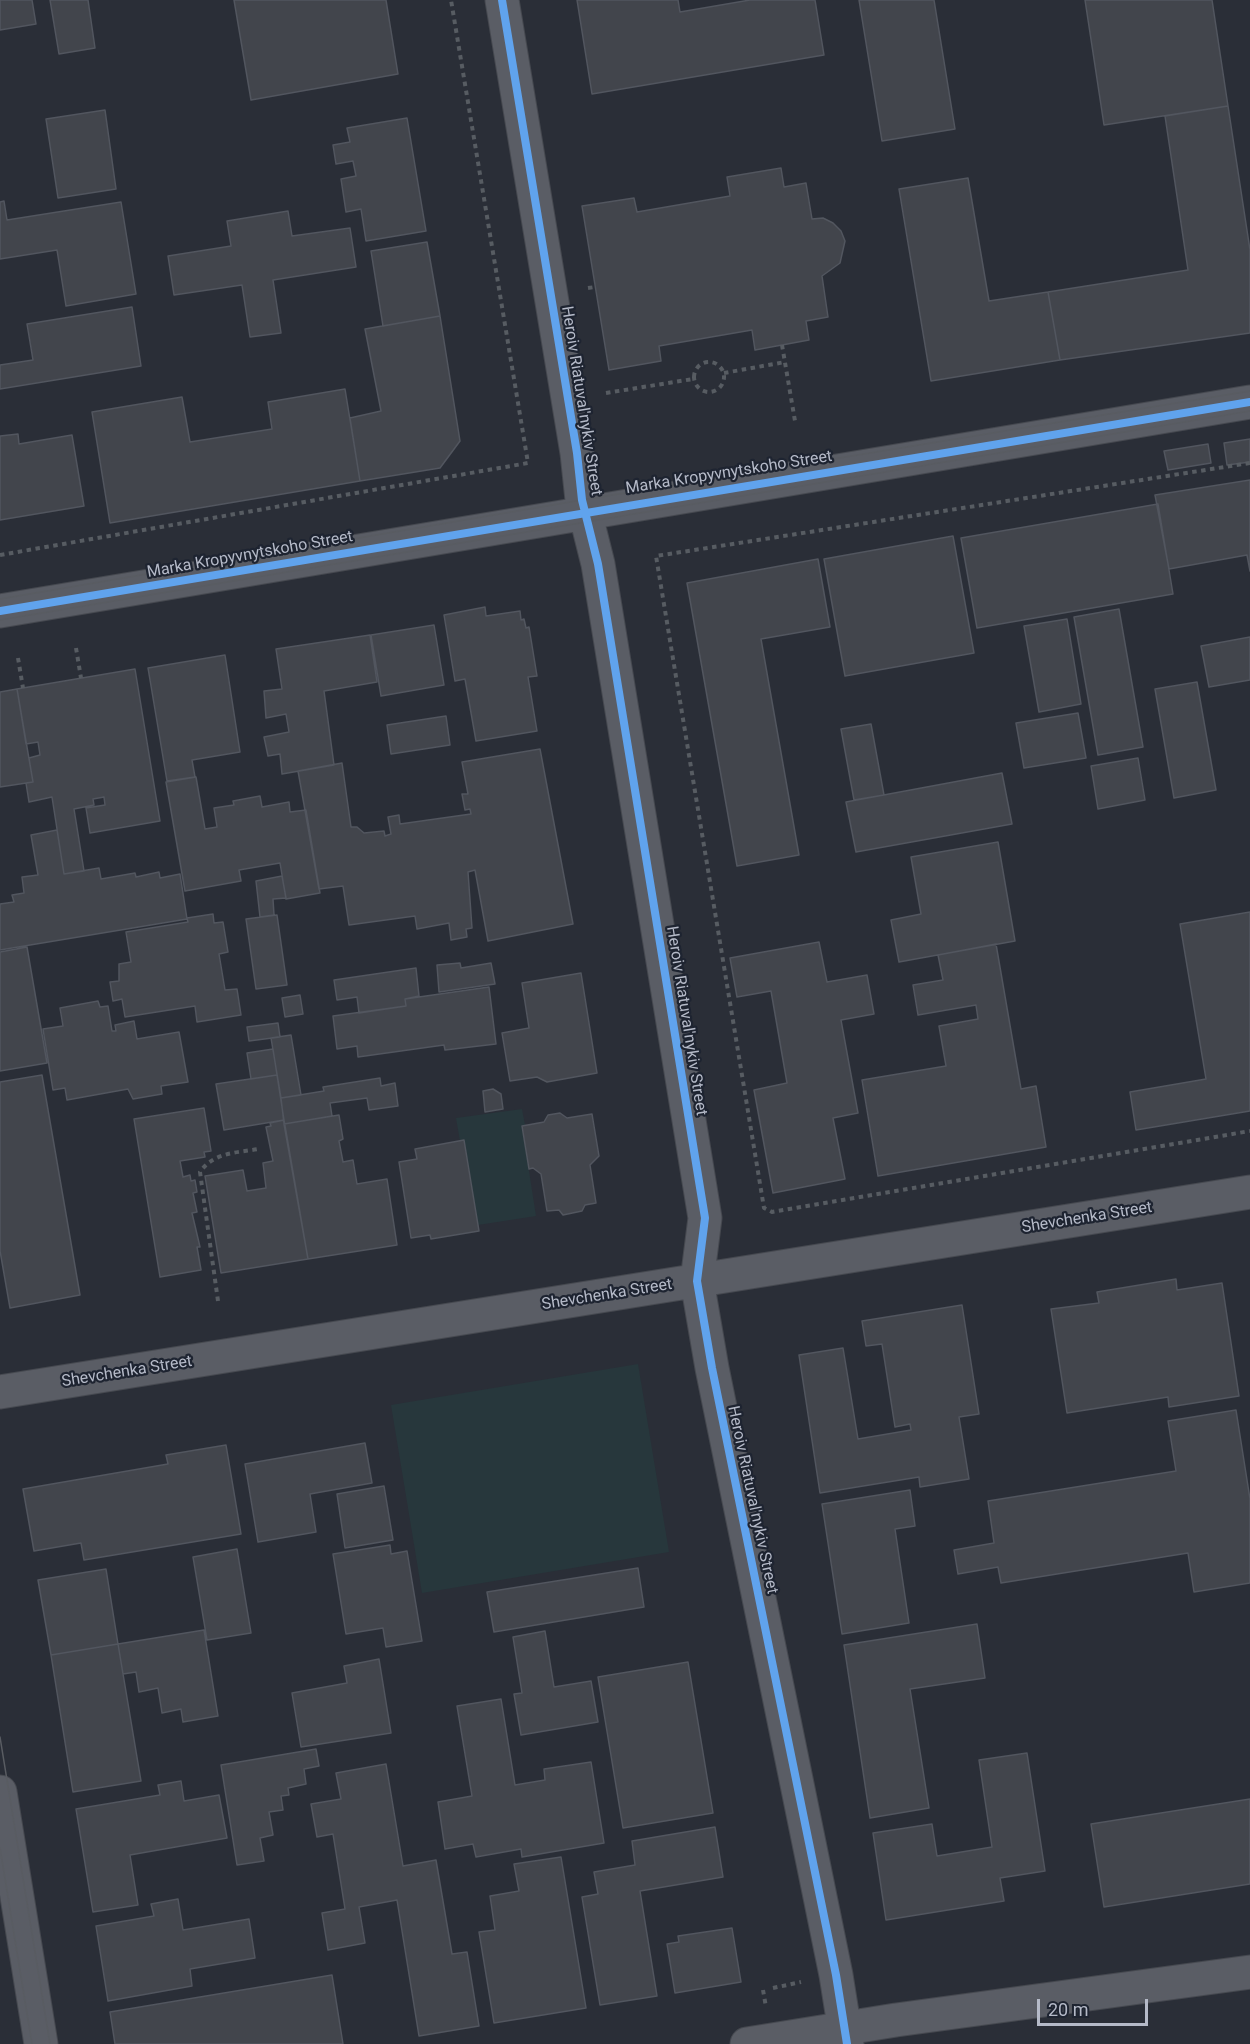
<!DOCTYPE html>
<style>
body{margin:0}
#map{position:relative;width:1250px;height:2044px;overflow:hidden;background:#2a2e37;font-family:Roboto,sans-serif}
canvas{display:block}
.scale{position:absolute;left:1037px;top:1999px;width:111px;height:27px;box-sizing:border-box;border:3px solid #b5bac8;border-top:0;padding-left:8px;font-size:18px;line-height:21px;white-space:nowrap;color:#b5bac8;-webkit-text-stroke:4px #1e2431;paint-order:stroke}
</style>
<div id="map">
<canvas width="1250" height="2044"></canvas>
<div class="scale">20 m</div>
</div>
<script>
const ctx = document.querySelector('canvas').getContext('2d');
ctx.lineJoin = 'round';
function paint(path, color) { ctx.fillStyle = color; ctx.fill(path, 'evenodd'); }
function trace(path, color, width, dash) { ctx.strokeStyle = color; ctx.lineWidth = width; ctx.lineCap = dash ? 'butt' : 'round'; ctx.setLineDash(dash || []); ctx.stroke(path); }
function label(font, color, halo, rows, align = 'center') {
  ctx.font = font + ' Roboto,sans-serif'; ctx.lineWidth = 4.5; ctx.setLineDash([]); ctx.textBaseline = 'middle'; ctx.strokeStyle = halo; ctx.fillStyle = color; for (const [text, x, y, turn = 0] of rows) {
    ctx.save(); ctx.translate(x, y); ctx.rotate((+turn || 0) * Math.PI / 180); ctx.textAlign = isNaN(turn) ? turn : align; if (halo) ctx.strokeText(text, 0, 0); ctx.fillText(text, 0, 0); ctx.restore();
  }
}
paint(new Path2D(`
 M 522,1109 L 525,1125 L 522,1126 L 536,1216 L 478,1225 L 464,1140 L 460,1141 L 456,1118 Z
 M 638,1364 L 669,1552 L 422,1593 L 391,1405 Z`), '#27373c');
const building = new Path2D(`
 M 0,0 L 32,0 L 36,24 L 0,30 Z
 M 50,0 L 88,0 L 95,48 L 59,54 Z
 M 234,0 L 386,0 L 398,74 L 251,100 Z
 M 577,0 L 678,0 L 680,12 L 750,0 L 815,0 L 824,55 L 592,94 Z
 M 859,0 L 934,0 L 955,129 L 882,141 Z
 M 1085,0 L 1212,0 L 1228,106 L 1104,125 Z
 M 1228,106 L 1250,250 L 1250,333 L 1060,360 L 1048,292 L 1188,270 L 1165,116 Z
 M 105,110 L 116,189 L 58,198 L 46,119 Z
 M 407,118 L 426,231 L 366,241 L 361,209 L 346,212 L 341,179 L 356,176 L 353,161 L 336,164 L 333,145 L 350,142 L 347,128 Z
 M 781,168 L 784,187 L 806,183 L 812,219 L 823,218 L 833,223 L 841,231 L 845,241 L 840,263 L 822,276 L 828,317 L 806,321 L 809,340 L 755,350 L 752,330 L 659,346 L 661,361 L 609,370 L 582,206 L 634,198 L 637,212 L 730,196 L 727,177 Z
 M 968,178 L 989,301 L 1048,292 L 1060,360 L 931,381 L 899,189 Z
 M 4,201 L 7,220 L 121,202 L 136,294 L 66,306 L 57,250 L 0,259 L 0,202 Z
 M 288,211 L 292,236 L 350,228 L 356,267 L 273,280 L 281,333 L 250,337 L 242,285 L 174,295 L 168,256 L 231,246 L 227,221 Z
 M 427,242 L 440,316 L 383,326 L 371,251 Z
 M 132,307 L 141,366 L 0,389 L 0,365 L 33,360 L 27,324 Z
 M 440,316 L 460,441 L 440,468 L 360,481 L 350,418 L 381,411 L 365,329 Z
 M 345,389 L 360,481 L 110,523 L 92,412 L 182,397 L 190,442 L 272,429 L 268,402 Z
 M 18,434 L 19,444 L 72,435 L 84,506 L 0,520 L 0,436 Z
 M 1250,439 L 1250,462 L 1227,465 L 1224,443 Z
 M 1208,444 L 1211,463 L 1168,470 L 1164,451 Z
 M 1250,480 L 1250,571 L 1247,555 L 1169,569 L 1155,495 Z
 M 1158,504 L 1173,594 L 977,628 L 961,538 Z
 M 953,536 L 974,653 L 845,676 L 824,559 Z
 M 818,559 L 830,627 L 761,639 L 799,855 L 737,866 L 687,583 Z
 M 485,607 L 486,616 L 520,611 L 521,620 L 524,619 L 526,628 L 529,627 L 537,676 L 528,677 L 537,731 L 476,741 L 465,679 L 455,681 L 444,615 Z
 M 1119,609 L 1143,747 L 1098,755 L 1074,617 Z
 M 1067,619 L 1081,704 L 1039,712 L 1024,626 Z
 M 434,625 L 444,685 L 381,696 L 371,635 Z
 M 370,635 L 377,682 L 324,691 L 334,765 L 282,774 L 280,754 L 268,756 L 264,737 L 289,732 L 286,714 L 266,718 L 264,691 L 282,689 L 276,649 Z
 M 1250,637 L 1250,680 L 1209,687 L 1201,646 Z
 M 225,655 L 240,752 L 192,760 L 195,777 L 167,781 L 148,668 Z
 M 135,669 L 160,821 L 90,833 L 86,808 L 105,805 L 104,797 L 93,799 L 94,805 L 74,809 L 84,871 L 64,874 L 52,797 L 29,802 L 26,783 L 33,782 L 29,758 L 40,755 L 38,742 L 26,744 L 17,689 Z
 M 1197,682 L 1216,790 L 1174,798 L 1155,689 Z
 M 17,689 L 33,782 L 0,787 L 0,692 Z
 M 1078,713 L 1086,758 L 1024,768 L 1016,723 Z
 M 446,716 L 450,745 L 391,754 L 387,725 Z
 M 871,724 L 884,795 L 854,800 L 841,729 Z
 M 540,749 L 573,924 L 488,941 L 475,870 L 468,872 L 472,928 L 466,929 L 467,937 L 451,940 L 449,923 L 417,929 L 415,916 L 349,925 L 343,886 L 319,889 L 298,771 L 342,763 L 351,827 L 357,827 L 364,833 L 384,831 L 385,836 L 391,834 L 388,817 L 399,815 L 400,824 L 471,814 L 470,809 L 465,810 L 462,794 L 468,794 L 462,762 Z
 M 1138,758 L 1145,800 L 1098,809 L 1091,766 Z
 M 1002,773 L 1012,824 L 856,852 L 846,802 Z
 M 196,777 L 205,829 L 217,827 L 214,808 L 234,805 L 233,801 L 260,796 L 262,807 L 289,802 L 290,812 L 306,810 L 320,893 L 286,899 L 280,863 L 239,870 L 241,881 L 185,891 L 166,782 Z
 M 57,830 L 64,874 L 99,868 L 101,879 L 135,873 L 136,877 L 159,872 L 160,878 L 180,874 L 187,919 L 0,950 L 0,904 L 14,902 L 12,895 L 24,893 L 22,877 L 38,875 L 31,835 Z
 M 998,842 L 1015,941 L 899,962 L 891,920 L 921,914 L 911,857 Z
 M 282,876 L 286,898 L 273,899 L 274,915 L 260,917 L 256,881 Z
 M 1250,912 L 1250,1111 L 1136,1130 L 1130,1092 L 1206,1079 L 1180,924 Z
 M 213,914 L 214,923 L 223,922 L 228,952 L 219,954 L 225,990 L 237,989 L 241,1015 L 197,1022 L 195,1006 L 125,1017 L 122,999 L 113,1001 L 110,982 L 119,981 L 119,964 L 131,962 L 126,932 L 188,922 L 187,918 Z
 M 277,915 L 287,985 L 256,989 L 246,919 Z
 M 819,942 L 827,982 L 867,975 L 874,1014 L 841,1020 L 858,1113 L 833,1118 L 845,1179 L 773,1193 L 754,1090 L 787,1083 L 771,991 L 737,997 L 730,958 Z
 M 996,944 L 1021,1089 L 1036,1086 L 1046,1147 L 878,1176 L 862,1080 L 946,1066 L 939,1026 L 978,1019 L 976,1005 L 918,1015 L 913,985 L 943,980 L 938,955 Z
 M 27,947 L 47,1063 L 0,1071 L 0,952 Z
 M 460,963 L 461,968 L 491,963 L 495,984 L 439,992 L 437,965 Z
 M 416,968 L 419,996 L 405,999 L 406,1006 L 359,1013 L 357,997 L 337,1000 L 334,980 Z
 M 581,973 L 597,1073 L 547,1082 L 537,1077 L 510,1081 L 502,1033 L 529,1028 L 522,983 Z
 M 489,987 L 496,1044 L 445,1050 L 444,1045 L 358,1057 L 357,1046 L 337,1049 L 333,1016 L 406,1006 L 405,999 Z
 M 300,995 L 303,1014 L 285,1017 L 282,998 Z
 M 98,1001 L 100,1007 L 108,1006 L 112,1031 L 116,1031 L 115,1025 L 134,1021 L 137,1039 L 179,1032 L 188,1082 L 161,1086 L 162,1094 L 133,1099 L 128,1089 L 67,1100 L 65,1088 L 53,1090 L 43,1029 L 63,1026 L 60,1008 Z
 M 278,1023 L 280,1037 L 249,1041 L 247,1027 Z
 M 291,1035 L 301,1095 L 281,1098 L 271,1038 Z
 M 273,1049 L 277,1075 L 251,1079 L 247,1053 Z
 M 42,1075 L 80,1295 L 10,1308 L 0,1251 L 0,1082 Z
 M 277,1075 L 284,1120 L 224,1130 L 216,1084 Z
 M 380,1078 L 381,1086 L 395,1083 L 398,1106 L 369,1110 L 367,1098 L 330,1103 L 332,1116 L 284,1124 L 281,1098 L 324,1091 L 323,1087 Z
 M 493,1089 L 501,1094 L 503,1109 L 485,1112 L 483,1091 Z
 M 204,1108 L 211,1151 L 204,1152 L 205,1157 L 180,1161 L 183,1177 L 190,1175 L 191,1181 L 195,1180 L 197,1192 L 193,1193 L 197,1212 L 192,1213 L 200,1247 L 197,1247 L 201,1270 L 160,1277 L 134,1119 Z
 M 560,1113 L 567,1118 L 592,1114 L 599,1156 L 590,1165 L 596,1203 L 585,1205 L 582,1211 L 563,1215 L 559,1210 L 547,1211 L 541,1174 L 533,1168 L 529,1169 L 522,1126 L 544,1122 L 548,1115 Z
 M 339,1115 L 343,1139 L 339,1141 L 343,1162 L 353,1160 L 357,1184 L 387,1179 L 397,1245 L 308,1259 L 284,1124 Z
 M 284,1120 L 308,1259 L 221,1273 L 205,1176 L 243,1170 L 247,1191 L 266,1188 L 263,1163 L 273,1161 L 266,1127 L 271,1126 L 270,1123 Z
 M 464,1140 L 479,1231 L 431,1239 L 430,1235 L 411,1238 L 399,1162 L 417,1159 L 415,1149 Z
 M 1176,1279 L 1177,1290 L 1222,1283 L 1239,1396 L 1169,1407 L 1168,1397 L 1067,1413 L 1051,1309 L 1099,1303 L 1097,1292 Z
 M 962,1305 L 979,1414 L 959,1417 L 969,1479 L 920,1487 L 919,1477 L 820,1493 L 799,1355 L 843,1348 L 858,1439 L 911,1430 L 910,1424 L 895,1427 L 882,1344 L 866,1346 L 862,1321 Z
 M 1236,1410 L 1250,1499 L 1250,1583 L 1194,1592 L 1188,1553 L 1001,1583 L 998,1567 L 958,1574 L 954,1550 L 994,1543 L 988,1501 L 1176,1471 L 1168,1421 Z
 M 365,1443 L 372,1483 L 310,1494 L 316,1532 L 258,1542 L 245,1464 Z
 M 226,1445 L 241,1534 L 84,1560 L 81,1543 L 34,1551 L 23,1489 L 168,1464 L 166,1455 Z
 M 384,1486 L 393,1540 L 345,1548 L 337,1494 Z
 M 910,1490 L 915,1526 L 895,1529 L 909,1623 L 842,1634 L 822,1504 Z
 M 390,1545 L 391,1554 L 407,1551 L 422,1641 L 386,1647 L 383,1628 L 346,1634 L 333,1554 Z
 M 237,1549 L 251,1633 L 207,1640 L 193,1557 Z
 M 638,1568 L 644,1607 L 494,1632 L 487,1592 Z
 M 106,1569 L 118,1644 L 51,1655 L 38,1580 Z
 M 977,1624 L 985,1678 L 910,1689 L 929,1808 L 870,1818 L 844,1645 Z
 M 204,1630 L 218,1716 L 183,1722 L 181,1709 L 162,1713 L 158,1688 L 139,1692 L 136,1672 L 123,1674 L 118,1644 Z
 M 545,1631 L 554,1687 L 591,1681 L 598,1722 L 521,1735 L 514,1694 L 522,1693 L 513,1637 Z
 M 118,1644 L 141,1781 L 73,1792 L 51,1655 Z
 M 379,1659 L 391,1733 L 301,1747 L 292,1693 L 347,1683 L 344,1666 Z
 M 688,1662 L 713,1813 L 623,1828 L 598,1677 Z
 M 501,1699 L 515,1785 L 545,1780 L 544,1769 L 591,1762 L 604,1843 L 522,1857 L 521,1849 L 476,1857 L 473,1844 L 445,1849 L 438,1802 L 472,1796 L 457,1706 Z
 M 316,1749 L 319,1766 L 304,1769 L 306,1784 L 288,1788 L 289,1795 L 281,1796 L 283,1810 L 269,1812 L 273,1835 L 260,1838 L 264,1861 L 237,1865 L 221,1765 Z
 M 1027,1753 L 1045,1871 L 1000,1878 L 1004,1901 L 886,1920 L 873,1833 L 932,1824 L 937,1856 L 992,1847 L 979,1760 Z
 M 386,1764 L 403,1866 L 436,1860 L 452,1954 L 467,1952 L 479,2026 L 419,2036 L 397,1900 L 359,1907 L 365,1943 L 328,1950 L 322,1913 L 345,1909 L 333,1834 L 317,1837 L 311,1804 L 341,1799 L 336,1773 Z
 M 181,1781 L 184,1801 L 219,1795 L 227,1838 L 130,1855 L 138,1905 L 93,1912 L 76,1809 L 160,1795 L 158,1785 Z
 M 1250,1799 L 1250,1884 L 1104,1907 L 1091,1824 Z
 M 715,1827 L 723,1877 L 640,1891 L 657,1996 L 600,2005 L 582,1897 L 598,1894 L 594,1872 L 635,1865 L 632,1841 Z
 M 561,1857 L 586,2008 L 494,2023 L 479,1932 L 495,1930 L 490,1896 L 519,1891 L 514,1864 Z
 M 178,1899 L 183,1930 L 249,1919 L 255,1958 L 190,1969 L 192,1986 L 108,2001 L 96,1926 L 154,1916 L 151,1904 Z
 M 732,1928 L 741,1982 L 675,1993 L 667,1944 L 679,1942 L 678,1936 Z
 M 332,1975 L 343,2044 L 115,2044 L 110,2012 Z`);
paint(building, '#42454c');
trace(building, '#52565f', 1.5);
const minor = new Path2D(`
 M 502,0 L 577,453 L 582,500 L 598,564 L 705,1218 L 697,1281 L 712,1368 L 836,1975 L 847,2044
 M 0,611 L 1250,402
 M 0,1392 L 1250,1192
 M 0,1792 L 41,2044
 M 747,2044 L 896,2020 L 1250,1972`);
trace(minor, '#464950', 35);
trace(new Path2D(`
 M 588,288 L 595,287
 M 782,345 L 795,421
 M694 377a15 15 0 1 1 30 0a15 15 0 1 1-30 0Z
 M 724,373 L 785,362
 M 606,393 L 693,379
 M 1250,463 L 656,556 L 764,1208 L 772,1212 L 1250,1131
 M 0,555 L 528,463 L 451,0
 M 76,648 L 81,678
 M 18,658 L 23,688
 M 218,1301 L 200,1172 C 214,1152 236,1153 258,1149
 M 773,1988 L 801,1982
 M 763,1990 L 766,2007`), '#575c62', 4, [4.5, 4.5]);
trace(minor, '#5a5d65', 33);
trace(new Path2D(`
 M 0,599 L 582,500 L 1250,391
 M 0,620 L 1250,411
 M 0,1737 L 50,2044
 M 0,1848 L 32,2044`), '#595c62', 1.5);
trace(new Path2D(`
 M 502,0 L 577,453 L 582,500 L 598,564 L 705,1218 L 697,1281 L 712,1368 L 836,1975 L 847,2044
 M 0,611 L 1250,402`), '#60a3ed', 8);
label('16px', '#b5bac8', '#1e2431', [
 ["Heroiv Riatuval'nykiv Street",581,401,81],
 ["Marka Kropyvnytskoho Street",729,473,-9],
 ["Marka Kropyvnytskoho Street",250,555,-10],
 ["Heroiv Riatuval'nykiv Street",686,1021,81],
 ["Shevchenka Street",1087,1218,-9],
 ["Shevchenka Street",607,1295,-9],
 ["Shevchenka Street",127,1372,-9],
 ["Heroiv Riatuval'nykiv Street",752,1500,78]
]);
</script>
